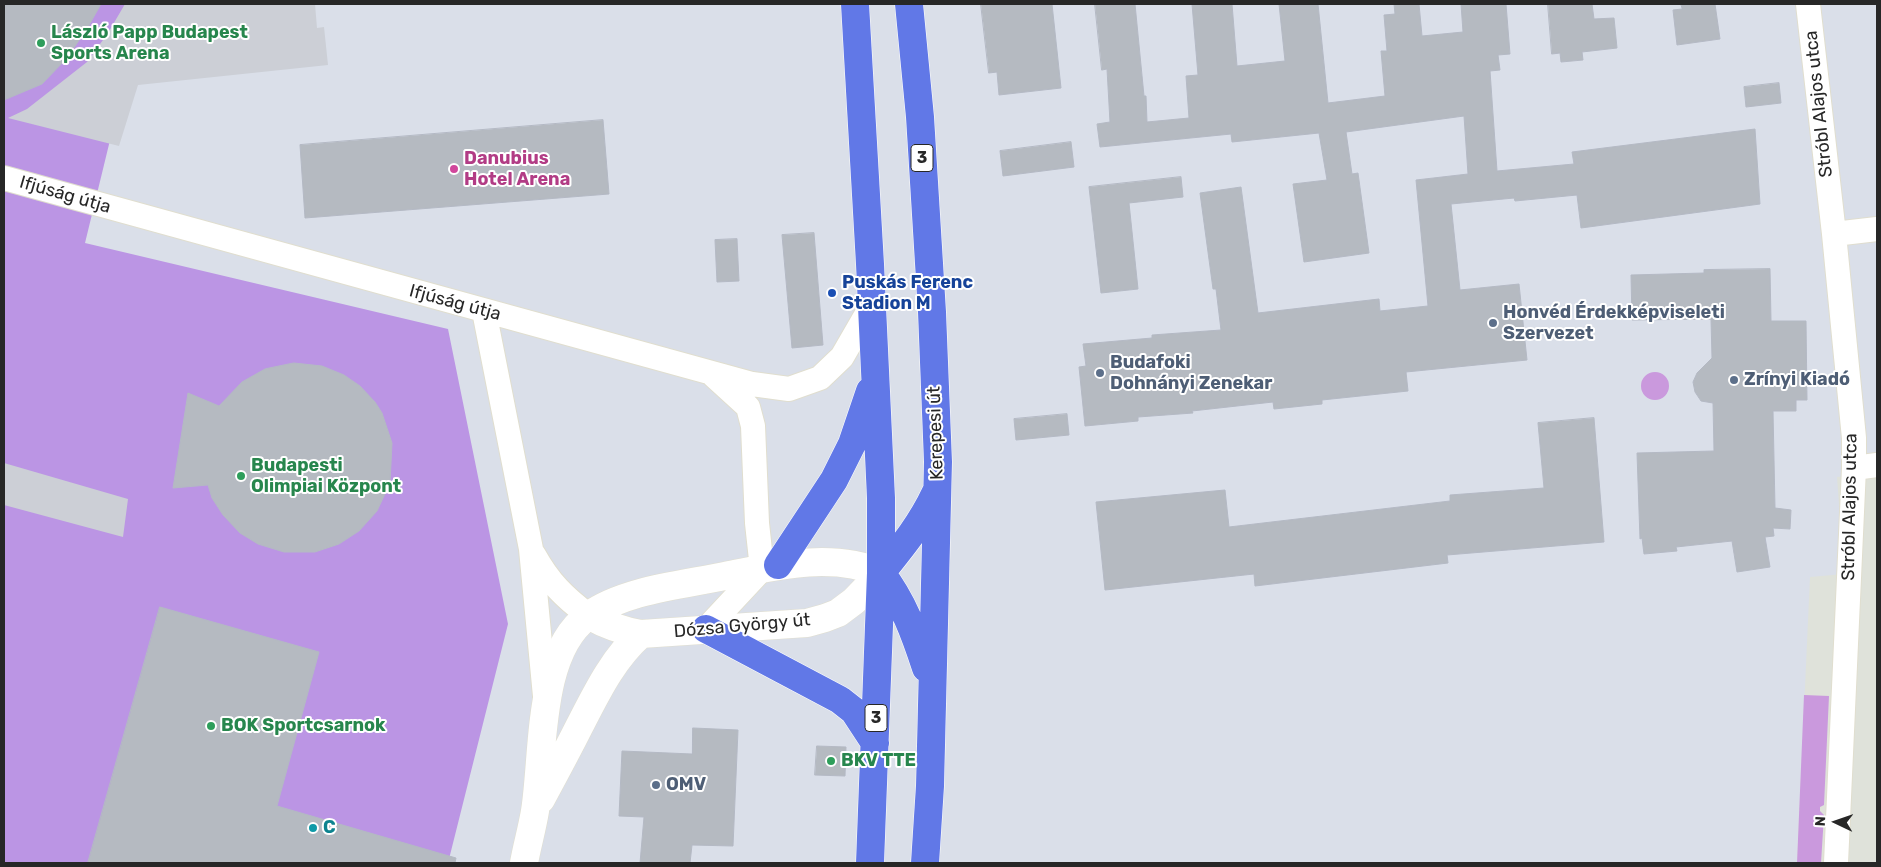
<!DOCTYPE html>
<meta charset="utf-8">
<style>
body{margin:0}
#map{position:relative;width:1881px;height:867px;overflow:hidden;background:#dadfe9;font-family:Rubik,sans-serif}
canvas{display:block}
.frame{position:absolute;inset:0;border:5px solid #272727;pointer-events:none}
.north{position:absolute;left:1811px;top:797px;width:50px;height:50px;-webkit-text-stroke:4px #fff;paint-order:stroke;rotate:273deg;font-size:14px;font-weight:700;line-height:20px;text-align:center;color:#272727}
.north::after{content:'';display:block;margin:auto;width:18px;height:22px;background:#272727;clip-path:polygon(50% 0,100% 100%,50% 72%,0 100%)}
</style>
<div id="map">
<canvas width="1881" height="867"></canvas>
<div class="frame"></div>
<div class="north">N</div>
</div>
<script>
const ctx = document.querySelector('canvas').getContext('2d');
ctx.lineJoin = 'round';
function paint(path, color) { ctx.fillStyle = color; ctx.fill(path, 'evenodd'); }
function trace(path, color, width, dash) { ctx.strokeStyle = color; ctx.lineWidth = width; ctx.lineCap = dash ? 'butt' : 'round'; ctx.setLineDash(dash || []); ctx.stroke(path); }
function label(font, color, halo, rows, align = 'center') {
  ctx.font = font + ' Rubik,sans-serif'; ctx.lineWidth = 4; ctx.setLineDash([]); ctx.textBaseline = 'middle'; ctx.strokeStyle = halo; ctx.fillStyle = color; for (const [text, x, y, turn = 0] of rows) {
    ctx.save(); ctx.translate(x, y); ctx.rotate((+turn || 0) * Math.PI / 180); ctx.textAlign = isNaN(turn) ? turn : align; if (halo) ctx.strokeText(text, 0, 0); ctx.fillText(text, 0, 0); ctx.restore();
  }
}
paint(new Path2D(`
 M 1877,472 L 1877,863 L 1797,863 L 1810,577 L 1844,574 L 1837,477 Z`), '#dfe2da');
paint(new Path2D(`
 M1641 386a14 14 0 1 1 28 0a14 14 0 1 1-28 0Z
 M 1804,695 L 1829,696 L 1824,805 L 1820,807 L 1820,811 L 1824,815 L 1821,863 L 1797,863 Z`), '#ca99dd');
paint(new Path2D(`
 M 4,4 L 178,4 L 112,132 L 85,243 L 448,329 L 508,624 L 448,863 L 4,863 Z`), '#bb95e4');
paint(new Path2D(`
 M 125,4 L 315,4 L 317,28 L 324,27 L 328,65 L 138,85 L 119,146 L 8,118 L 27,109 L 87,62 L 108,33 Z
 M 4,463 L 128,499 L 123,537 L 4,505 Z`), '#cccfd6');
const building = new Path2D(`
 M 4,4 L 101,4 L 88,27 L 67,58 L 42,84 L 4,100 Z
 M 981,4 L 1052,4 L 1061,88 L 999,95 L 997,72 L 989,73 Z
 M 1095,4 L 1135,4 L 1144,96 L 1146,96 L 1147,122 L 1189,118 L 1186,76 L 1198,75 L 1192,4 L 1232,4 L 1237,66 L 1285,61 L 1279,4 L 1318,4 L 1328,103 L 1385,96 L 1381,51 L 1387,51 L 1384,15 L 1395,14 L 1394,4 L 1419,4 L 1422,36 L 1463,32 L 1461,4 L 1506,4 L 1510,54 L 1498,55 L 1500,70 L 1490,71 L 1497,171 L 1574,164 L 1572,152 L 1755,129 L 1760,204 L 1581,228 L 1577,195 L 1515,201 L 1514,198 L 1451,204 L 1460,290 L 1519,284 L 1527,360 L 1406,372 L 1408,391 L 1322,400 L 1322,404 L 1274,409 L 1273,402 L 1192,411 L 1193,413 L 1138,417 L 1138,421 L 1085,426 L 1079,367 L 1086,366 L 1083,344 L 1152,338 L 1152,335 L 1221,330 L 1216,289 L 1213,289 L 1200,193 L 1241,187 L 1258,313 L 1379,299 L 1380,311 L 1428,306 L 1416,180 L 1468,174 L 1464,116 L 1346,132 L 1352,174 L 1358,173 L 1369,253 L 1304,262 L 1293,184 L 1327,180 L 1319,133 L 1232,142 L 1231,134 L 1100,147 L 1097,124 L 1110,122 L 1107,69 L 1102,70 Z
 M 1548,4 L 1592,4 L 1594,19 L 1614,18 L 1617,48 L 1582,52 L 1583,60 L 1561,62 L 1560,53 L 1552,54 Z
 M 1681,4 L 1715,4 L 1720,39 L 1677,45 L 1673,10 L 1682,9 Z
 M 1779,83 L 1781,103 L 1746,107 L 1744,87 Z
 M 603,120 L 609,194 L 305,218 L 300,145 Z
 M 1071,142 L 1074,167 L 1003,176 L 1000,151 Z
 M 1181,177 L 1183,197 L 1129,203 L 1138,289 L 1101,293 L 1089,187 Z
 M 814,233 L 823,345 L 792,348 L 782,235 Z
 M 737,239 L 739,281 L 717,282 L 715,240 Z
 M 1770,269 L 1771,321 L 1806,321 L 1807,400 L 1796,400 L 1796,411 L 1773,411 L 1775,508 L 1791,510 L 1790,529 L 1773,528 L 1774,536 L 1765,537 L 1770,567 L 1737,572 L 1732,541 L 1676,547 L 1677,551 L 1644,554 L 1642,538 L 1640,539 L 1637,453 L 1714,451 L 1713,403 L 1701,401 L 1695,392 L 1693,382 L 1697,373 L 1712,358 L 1711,319 L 1632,320 L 1631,275 L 1704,273 L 1704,270 Z
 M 294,363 L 322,366 L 344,375 L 360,386 L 375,402 L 382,413 L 392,443 L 390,483 L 377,511 L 359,531 L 339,544 L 315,552 L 284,552 L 258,544 L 240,533 L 223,515 L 212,498 L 208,485 L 173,488 L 188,393 L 219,406 L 242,382 L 265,369 Z
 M 1067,414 L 1069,435 L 1016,440 L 1014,419 Z
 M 1594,418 L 1604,542 L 1447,555 L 1448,563 L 1255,586 L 1254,574 L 1105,590 L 1096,502 L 1225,490 L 1229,527 L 1450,501 L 1450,495 L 1544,488 L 1538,423 Z
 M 160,607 L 319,652 L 277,806 L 456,858 L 455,863 L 88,863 Z
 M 693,728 L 738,730 L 733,846 L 692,845 L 690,863 L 640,863 L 644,817 L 619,816 L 622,751 L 692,754 Z
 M 817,746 L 846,747 L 845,776 L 815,775 Z`);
paint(building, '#b5bac1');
trace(building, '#b4b9c4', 1);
const street = new Path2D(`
 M 1808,4 L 1834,234 L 1854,438 L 1854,468 L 1836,863
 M 4,178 L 752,384 L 789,389 L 820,378 L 842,357 L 872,305
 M 1834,234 L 1877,229
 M 484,311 L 531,549 L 545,696
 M 1854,468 L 1877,465
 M 534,555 C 549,582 564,597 588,615
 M 706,629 L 762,569 L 757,523 L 753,426 L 748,407 L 714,376`);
const secondary = new Path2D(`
 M 541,799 C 554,775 567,751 579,727 C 596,694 613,658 641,634
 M 524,863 C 527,846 532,829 535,811 C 544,755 537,652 588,616 C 624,590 682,585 725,576 C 775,566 832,552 881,573 L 854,601 L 838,613 L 825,618 L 807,623 L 641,634 C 622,631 606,625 588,615`);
const primary = new Path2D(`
 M 855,4 L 870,264 L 881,498 L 881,573 L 870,863
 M 909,4 L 920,117 L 932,312 L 938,462 L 930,786 L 925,863
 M 778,565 L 834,480 L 852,444 L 870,391
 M 881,573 C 903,601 915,634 926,668
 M 881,573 C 902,547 921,524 935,494
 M 706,629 L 840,700 L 854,711 L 875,743`);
trace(street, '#e0decf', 26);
trace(secondary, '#e0decf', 29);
trace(primary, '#fff', 29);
trace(street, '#fff', 24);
trace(secondary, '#fff', 28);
trace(primary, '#6178e7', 28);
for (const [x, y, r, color] of [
 [41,43,5,"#2e9e5b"],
 [454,169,5,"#d1479c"],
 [832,293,5,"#1a4fb4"],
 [1493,323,5,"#5c6f8a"],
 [1100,373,5,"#5c6f8a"],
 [1734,380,5,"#5c6f8a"],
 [241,476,5,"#2e9e5b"],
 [211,726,5,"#2e9e5b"],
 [831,761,5,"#2e9e5b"],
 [656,785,5,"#5c6f8a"],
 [313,828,5,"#0f9aa8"]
]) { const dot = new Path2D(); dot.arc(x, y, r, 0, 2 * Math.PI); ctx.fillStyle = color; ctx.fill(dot); trace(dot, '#fff', 2); }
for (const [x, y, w] of [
 [922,158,22],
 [876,718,22]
]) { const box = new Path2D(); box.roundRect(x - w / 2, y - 13.5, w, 27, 4); ctx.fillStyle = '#fff'; ctx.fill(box); trace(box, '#272727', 1); }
label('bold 16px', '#272727', null, [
 ["3",922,158],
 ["3",876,718]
]);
label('bold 18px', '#27864d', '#fff', [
 ["László Papp Budapest",51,33],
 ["Sports Arena",51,54],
 ["Budapesti",251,466],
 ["Olimpiai Központ",251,487],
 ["BOK Sportcsarnok",221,726],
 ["BKV TTE",841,761]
], 'left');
label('18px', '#272727', '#fff', [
 ["Stróbl Alajos utca",1819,104,-96],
 ["Ifjúság útja",65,195,16],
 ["Ifjúság útja",455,303,15],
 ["Kerepesi út",936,433,-92],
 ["Stróbl Alajos utca",1850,507,-89],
 ["Dózsa György út",742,626,-5]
]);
label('bold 18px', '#b23c85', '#fff', [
 ["Danubius",464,159],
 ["Hotel Arena",464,180]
], 'left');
label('bold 18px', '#164399', '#fff', [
 ["Puskás Ferenc",842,283],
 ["Stadion M",842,304]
], 'left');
label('bold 18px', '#4e5e75', '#fff', [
 ["Honvéd Érdekképviseleti",1503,313],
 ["Szervezet",1503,334],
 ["Budafoki",1110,363],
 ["Dohnányi Zenekar",1110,384],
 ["Zrínyi Kiadó",1744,380],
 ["OMV",666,785]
], 'left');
label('bold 18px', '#0d838f', '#fff', [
 ["C",323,828]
], 'left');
</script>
